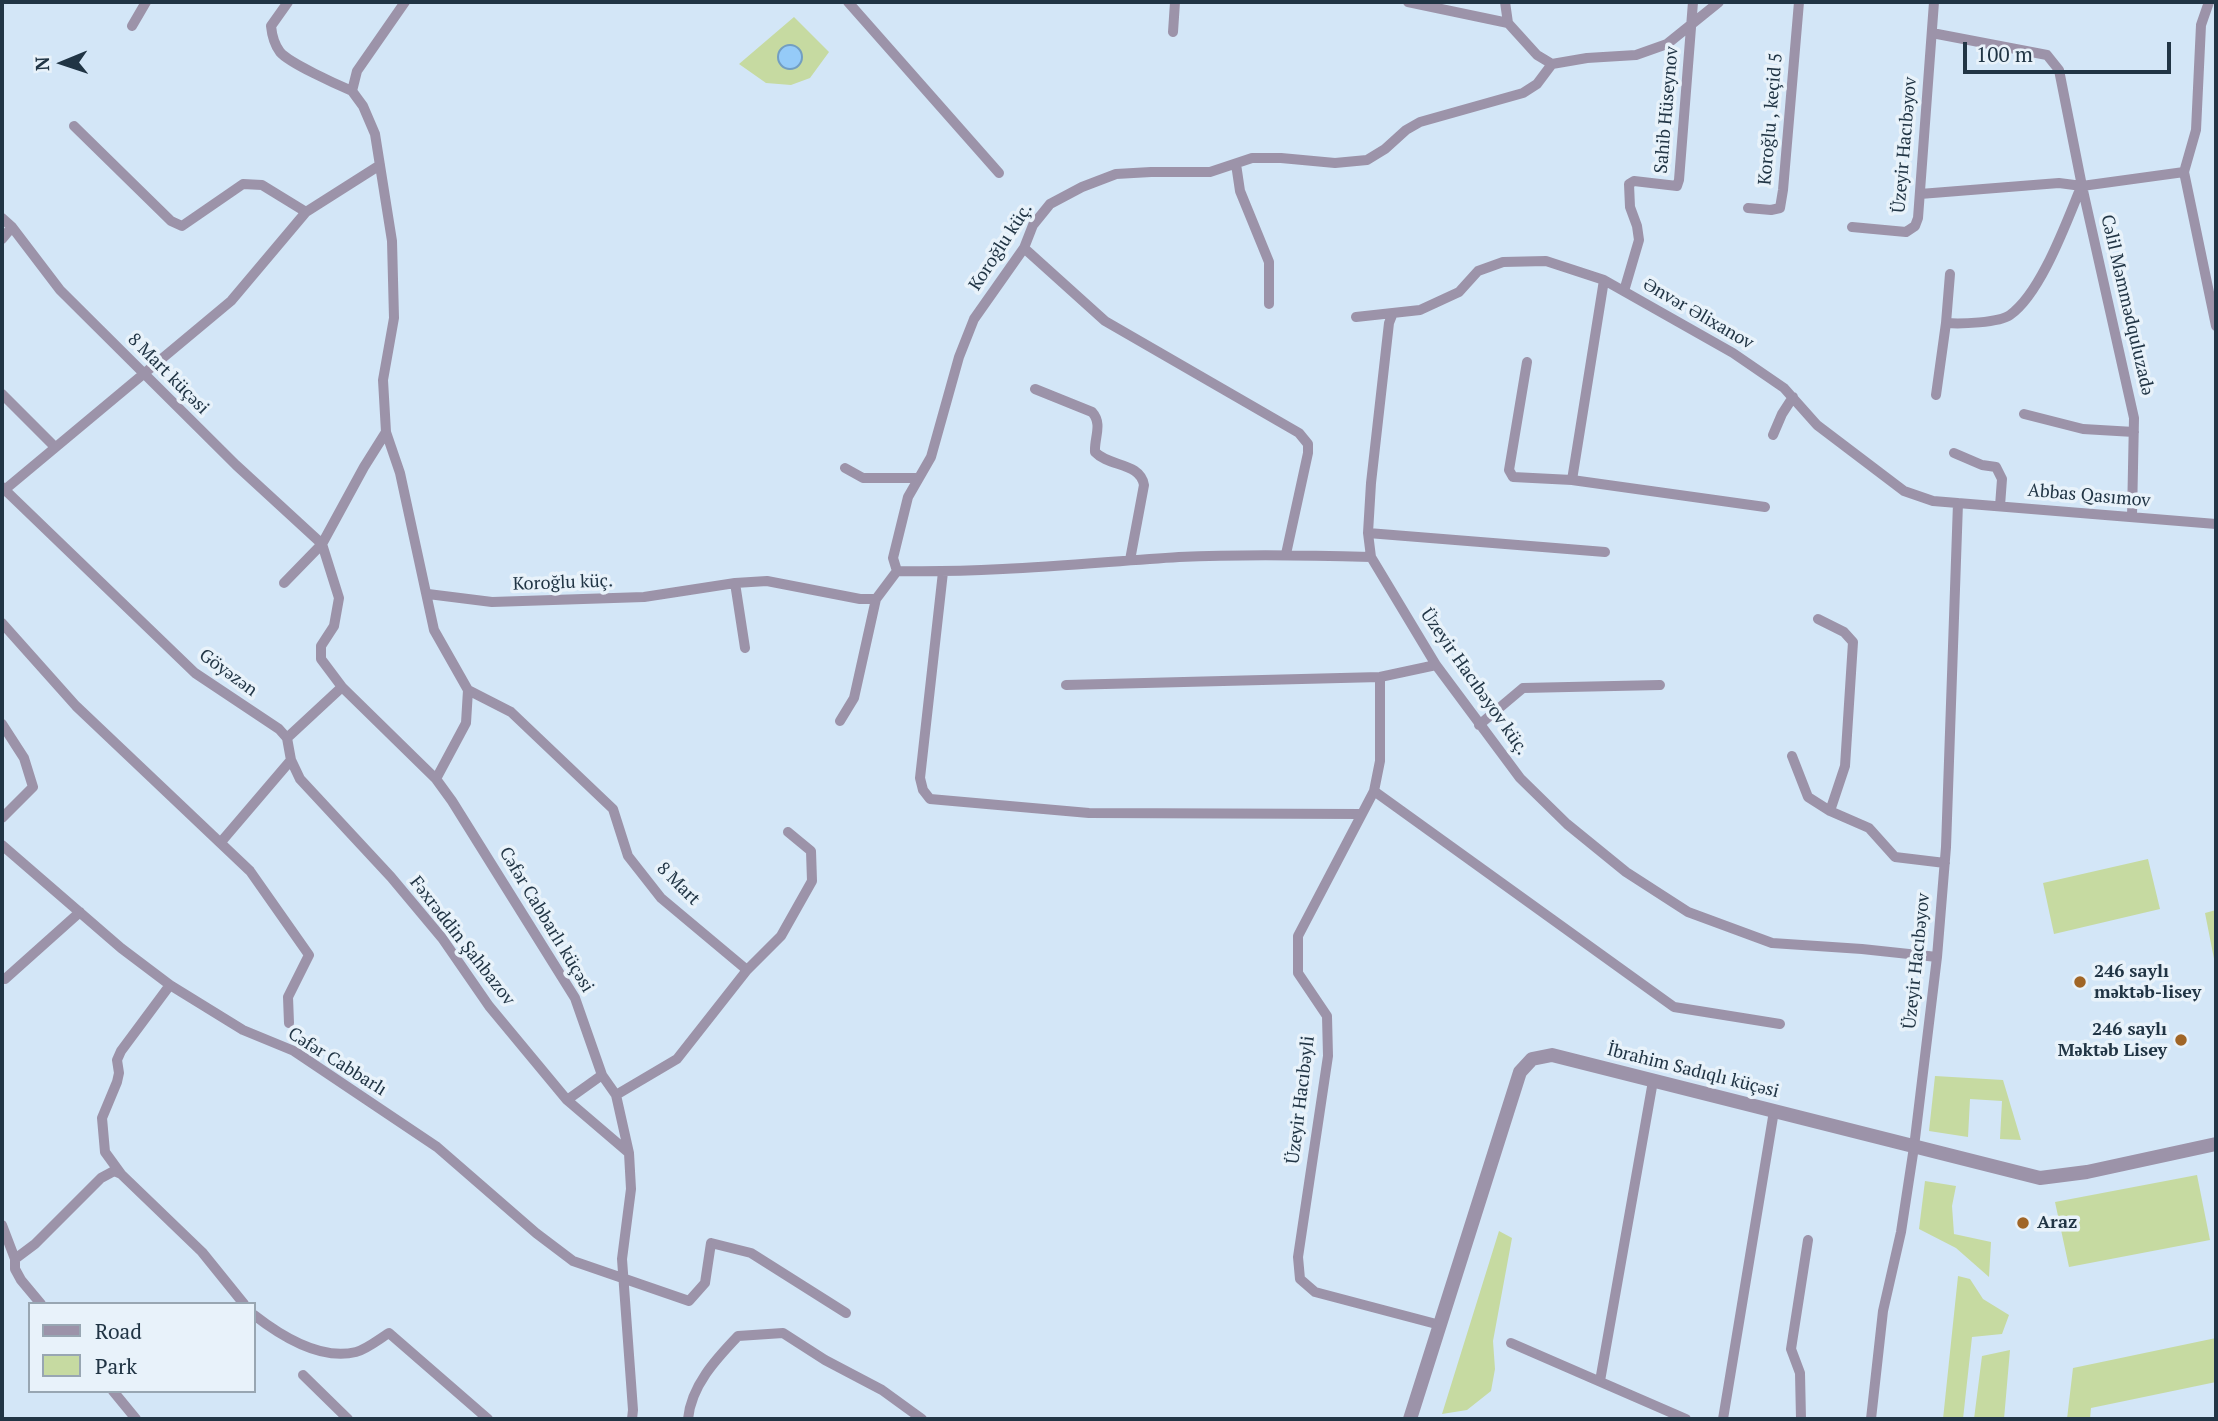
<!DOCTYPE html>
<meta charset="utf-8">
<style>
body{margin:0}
#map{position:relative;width:2218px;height:1421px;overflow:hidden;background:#d3e6f7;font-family:"PT Serif",serif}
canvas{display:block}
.frame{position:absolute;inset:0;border:4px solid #213545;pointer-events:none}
.legend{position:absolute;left:28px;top:1302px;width:228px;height:91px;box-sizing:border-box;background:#e8f2fa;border:2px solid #98a6b2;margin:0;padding:9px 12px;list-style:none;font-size:21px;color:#213545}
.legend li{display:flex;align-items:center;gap:14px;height:35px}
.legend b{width:35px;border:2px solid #98a6b2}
.north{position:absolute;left:28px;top:28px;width:70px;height:70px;-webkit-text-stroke:5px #e8f2fa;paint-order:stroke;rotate:268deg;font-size:19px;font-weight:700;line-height:28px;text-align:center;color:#213545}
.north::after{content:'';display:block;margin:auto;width:24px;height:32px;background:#213545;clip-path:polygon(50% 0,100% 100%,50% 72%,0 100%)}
.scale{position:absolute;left:1963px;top:42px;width:208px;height:32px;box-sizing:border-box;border:4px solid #213545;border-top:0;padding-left:9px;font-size:21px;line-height:24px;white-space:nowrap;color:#213545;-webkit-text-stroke:5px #e8f2fa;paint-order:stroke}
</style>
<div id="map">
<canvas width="2218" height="1421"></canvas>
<div class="frame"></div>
<ul class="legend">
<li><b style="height:9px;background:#9c93a9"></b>Road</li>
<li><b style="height:19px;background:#c6daa1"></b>Park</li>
</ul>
<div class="north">N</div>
<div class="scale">100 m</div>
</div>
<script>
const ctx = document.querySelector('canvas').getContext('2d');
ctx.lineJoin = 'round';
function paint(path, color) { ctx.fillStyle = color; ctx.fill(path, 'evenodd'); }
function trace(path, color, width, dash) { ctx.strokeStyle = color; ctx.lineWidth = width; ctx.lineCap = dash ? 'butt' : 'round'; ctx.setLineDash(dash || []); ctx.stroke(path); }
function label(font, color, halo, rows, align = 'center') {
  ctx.font = font + ' "PT Serif",serif'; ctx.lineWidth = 7; ctx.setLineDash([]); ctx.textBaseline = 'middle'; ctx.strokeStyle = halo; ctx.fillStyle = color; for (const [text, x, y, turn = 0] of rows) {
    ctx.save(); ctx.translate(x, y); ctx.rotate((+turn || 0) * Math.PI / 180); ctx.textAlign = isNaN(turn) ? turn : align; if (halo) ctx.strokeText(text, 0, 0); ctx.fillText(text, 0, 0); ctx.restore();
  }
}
paint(new Path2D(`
 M 794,17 L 829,52 L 810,78 L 791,85 L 766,83 L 739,64 Z
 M 2148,859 L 2160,909 L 2054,934 L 2043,883 Z
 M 2216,910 L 2216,969 L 2205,913 Z
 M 1935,1076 L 2003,1080 L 2021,1140 L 2000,1139 L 2002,1101 L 1970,1099 L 1968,1137 L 1929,1131 Z
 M 2197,1175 L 2210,1240 L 2069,1267 L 2055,1202 Z
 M 1925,1181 L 1956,1186 L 1952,1206 L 1954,1234 L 1991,1242 L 1989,1277 L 1956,1248 L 1919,1229 Z
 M 1499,1231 L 1512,1238 L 1493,1341 L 1495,1369 L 1491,1391 L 1467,1410 L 1442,1414 Z
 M 1958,1276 L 1970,1279 L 1983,1299 L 2009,1315 L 2002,1334 L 1972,1337 L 1963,1419 L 1943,1419 Z
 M 2216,1338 L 2216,1382 L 2091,1408 L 2090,1419 L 2067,1419 L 2073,1368 Z
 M 2010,1350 L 2004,1419 L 1974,1419 L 1982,1356 Z`), '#c6daa1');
const water = new Path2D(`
 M778 57a12 12 0 1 1 24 0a12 12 0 1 1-24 0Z`);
paint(water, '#95cbf8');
trace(water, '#729ec2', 2);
trace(new Path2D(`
 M 288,2 L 271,26 C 272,36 274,44 280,52 C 289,63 338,85 352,91
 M 405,2 L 357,71 L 352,91 L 363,106 L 375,134 L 392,241 L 394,318 L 383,380 L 386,432 L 400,473 L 434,630 L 468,690 L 466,723 L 436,779
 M 848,2 L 999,173
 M 1408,2 L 1508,23
 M 1505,2 L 1508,23 L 1537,55 L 1552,64
 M 2209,2 L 2201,25 L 2196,130 L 2184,172 L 2216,326
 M 132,26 L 146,2
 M 1173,32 L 1175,2
 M 1932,33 L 2047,55 L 2059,70 L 2082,186 L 2134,418 L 2132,517
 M 74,126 L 171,221 L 182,226 L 243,184 L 262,185 L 306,212
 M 1236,164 L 1240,191 L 1269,262 L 1269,304
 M 1920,194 L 2059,183 L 2082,186 L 2184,172
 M 1748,208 L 1771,210 L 1780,208 L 1783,190 L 1799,2
 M 2,218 L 12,227 L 60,290 L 236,465 L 322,544 L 339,598 L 334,626 L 321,646 L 321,659 L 342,687
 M 1852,227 L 1906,232 L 1915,226 L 1918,218 L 1934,2
 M 2,239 L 12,227
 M 1024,248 L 1105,321 L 1299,433 L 1308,444 L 1308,453 L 1286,554
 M 1624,291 L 1639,240 L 1637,226 L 1630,207 L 1629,184 L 1634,181 L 1677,186 L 1679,180 L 1693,2
 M 1393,313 L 1389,323 L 1371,483 L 1368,533 L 1371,557 L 1436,665 L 1520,778 L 1567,824 L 1626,872 L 1688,912 L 1772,943 L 1862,949 L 1937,957
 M 1356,317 L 1420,310 L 1459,292 L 1478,271 L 1503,262 L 1546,261 L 1604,280 L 1733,353 L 1784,388 L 1817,425 L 1904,491 L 1933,501 L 2216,524
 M 1946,323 C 1960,324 1999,323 2010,315 C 2041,293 2066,223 2081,187
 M 1527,362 L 1509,470 L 1513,477 L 1572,480 L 1765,507
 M 1035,389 L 1092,412 C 1103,424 1094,438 1095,452 C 1109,467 1140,462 1144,485 L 1130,560
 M 2,394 L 54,446
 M 1936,395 L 1946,323 L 1950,274
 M 2024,414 L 2083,429 L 2134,432
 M 1773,435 L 1782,414 L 1793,397
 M 1954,453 L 1982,465 L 1996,467 L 2002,479 L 2000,506
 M 845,468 L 863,478 L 919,478
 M 1572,480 L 1604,280
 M 2,487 L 195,673 L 279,729 L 287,738 L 342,687 L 436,779 L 452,801 L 575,998 L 602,1075 L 616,1095 L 629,1153 L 631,1189 L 622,1259 L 633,1410 L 632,1419
 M 2,492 L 231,301 L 306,212 L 380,165
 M 1368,533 L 1605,552
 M 897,571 C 991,573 1085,563 1179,557 C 1243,554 1307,555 1371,557
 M 943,572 L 920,778 L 923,790 L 930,799 L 1089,813 L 1361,814
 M 284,583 L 322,544 L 364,467 L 386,432
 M 735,583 L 745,648
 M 428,594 L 492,602 L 644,597 L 735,583 L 767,581 L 860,599 L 876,599 L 897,571 L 893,558 L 908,497 L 931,457 L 959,357 L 974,319 L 1024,248 L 1033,225 L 1050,204 L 1082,187 L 1116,174 L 1151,172 L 1210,172 L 1252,158 L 1281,158 L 1335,163 L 1367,160 L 1385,149 L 1406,130 L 1420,122 L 1523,93 L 1537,84 L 1552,64 L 1587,58 L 1636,55 L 1667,44 L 1719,2
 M 1818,619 L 1844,632 L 1853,642 L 1845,766 L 1830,811
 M 2,623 L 76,706 L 250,871 L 309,955 L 288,997 L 289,1023
 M 1380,677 L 1380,761 L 1374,791 L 1298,936 L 1298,973 L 1327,1016 L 1328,1056 L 1298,1257 L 1300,1279 L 1315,1292 L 1440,1325
 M 1066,685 L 1380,677 L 1436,665
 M 468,690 L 511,712 L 613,809 L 628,856 L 661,898 L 747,970 L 677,1059 L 616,1095
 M 840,721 L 854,698 L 876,599
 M 2,724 L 24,758 L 33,787 L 2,818
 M 1479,725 L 1523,688 L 1660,685
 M 287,738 L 291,760 L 300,779 L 391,877 L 442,938 L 489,1006 L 567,1100 L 629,1153
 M 1792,756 L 1808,797 L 1830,811 L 1869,828 L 1895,857 L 1945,863
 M 1374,791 L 1674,1007 L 1780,1024
 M 221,842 L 291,760
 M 2,845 L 121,948 L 170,985 L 243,1030 L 294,1051 L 437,1147 L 536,1233 L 573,1261 L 689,1301 L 705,1283 L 711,1243 L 751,1253 L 846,1313
 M 747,970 L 781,936 L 812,881 L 811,851 L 788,832
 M 5,979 L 80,912
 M 567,1100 L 602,1075
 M 121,1174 L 105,1152 L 102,1118 L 117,1082 L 119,1073 L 117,1060 L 121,1051 L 170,985
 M 2,1225 L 15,1259 L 15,1269 L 21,1280 L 41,1304
 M 15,1259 L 35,1244 L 101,1178 L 114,1171 L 121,1174 L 202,1252 L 244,1304
 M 254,1315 C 281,1336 320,1361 356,1352 C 367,1349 379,1339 389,1333 L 488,1419
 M 1511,1343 L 1686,1419
 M 303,1375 L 348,1419
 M 1600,1381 L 1653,1081
 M 113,1391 L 136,1419
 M 688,1419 C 691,1386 716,1359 738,1336 L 783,1333 L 825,1360 L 882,1390 L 922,1419
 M 1723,1419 L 1774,1111
 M 1801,1419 L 1800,1373 L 1791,1349 L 1808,1240
 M 1871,1419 L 1883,1311 L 1901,1232 L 1914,1147 L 1937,957 L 1946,847 L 1958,503`), '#9c93a9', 10);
trace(new Path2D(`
 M 1410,1419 L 1520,1072 L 1532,1059 L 1552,1055 L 2040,1178 L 2087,1172 L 2216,1144`), '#9c93a9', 14);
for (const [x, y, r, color] of [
 [2080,982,7,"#a06526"],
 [2181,1040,7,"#a06526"],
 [2023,1223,7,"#a06526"]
]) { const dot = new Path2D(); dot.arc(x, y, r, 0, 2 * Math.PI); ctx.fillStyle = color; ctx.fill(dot); trace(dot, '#e8f2fa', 2.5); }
label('18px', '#213545', '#e8f2fa', [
 ["Sahib Hüseynov",1667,110,-85],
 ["Koroğlu , keçid 5",1771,119,-85],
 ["Üzeyir Hacıbəyov",1905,145,-85],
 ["Koroğlu küç.",1001,247,-57],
 ["Cəlil Məmmədquluzadə",2127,305,77],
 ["Ənvər Əlixanov",1698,314,30],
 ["8 Mart küçəsi",168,374,45],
 ["Abbas Qasımov",2089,496,5],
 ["Koroğlu küç.",563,583,-2],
 ["Göyəzən",228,673,36],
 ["Üzeyir Hacıbəyov küç.",1474,682,55],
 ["8 Mart",678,884,45],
 ["Cəfər Cabbarlı küçəsi",546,920,59],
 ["Fəxrəddin Şahbazov",462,941,52],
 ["Üzeyir Hacıbəyov",1917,961,-84],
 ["Cəfər Cabbarlı",337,1062,32],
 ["İbrahim Sadıqlı küçəsi",1693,1071,14],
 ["Üzeyir Hacıbəyli",1301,1100,-83]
]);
label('bold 18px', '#213545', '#e8f2fa', [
 ["246 saylı",2094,972],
 ["məktəb-lisey",2094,993],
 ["246 saylı",2167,1030,"right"],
 ["Məktəb Lisey",2167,1051,"right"],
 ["Araz",2037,1223]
], 'left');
</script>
